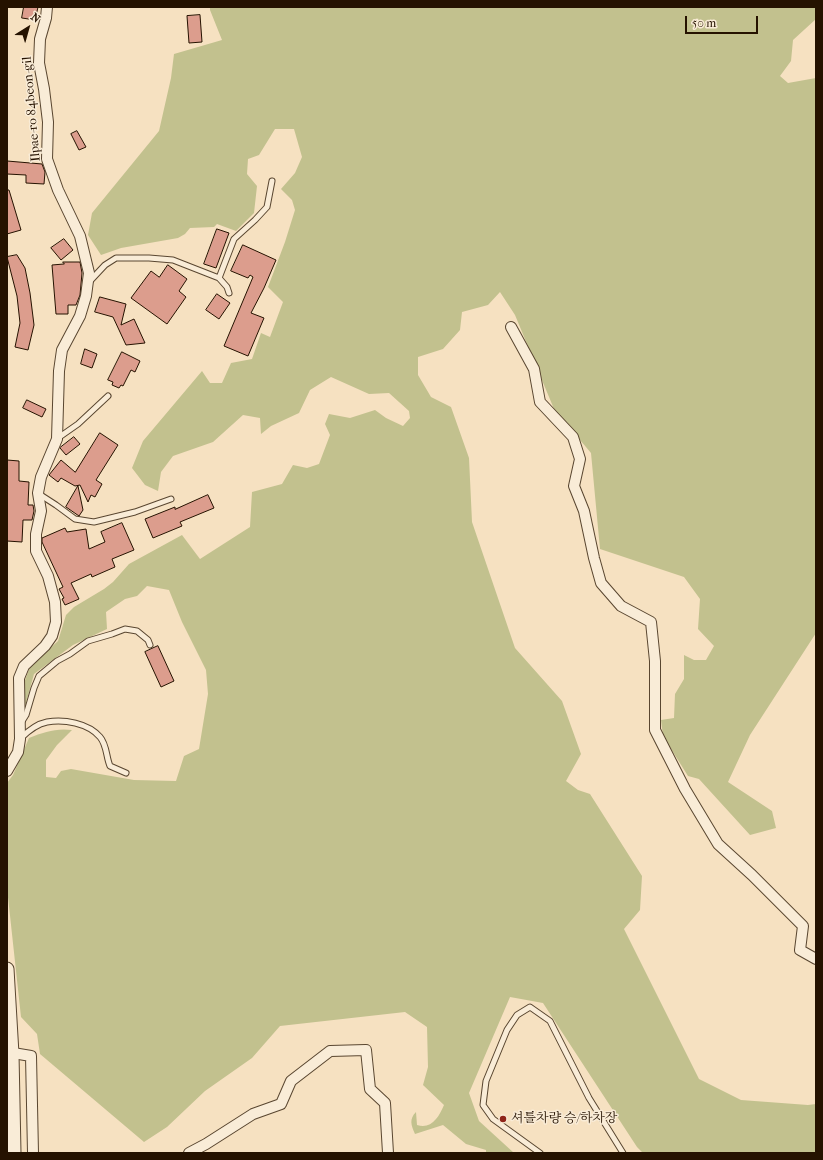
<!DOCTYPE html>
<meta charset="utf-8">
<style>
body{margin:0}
#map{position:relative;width:823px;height:1160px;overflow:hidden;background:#f6e1c1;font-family:"IM FELL French Canon",serif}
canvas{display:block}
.frame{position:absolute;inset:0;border:8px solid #251200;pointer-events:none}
.north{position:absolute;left:8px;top:8px;width:40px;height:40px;-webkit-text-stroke:3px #f9ecd7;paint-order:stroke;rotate:37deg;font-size:11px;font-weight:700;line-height:16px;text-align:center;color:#251200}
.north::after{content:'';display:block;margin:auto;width:14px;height:18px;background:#251200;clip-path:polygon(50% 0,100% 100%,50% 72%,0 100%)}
.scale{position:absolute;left:685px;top:16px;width:73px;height:18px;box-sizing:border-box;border:2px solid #251200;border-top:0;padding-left:5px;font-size:12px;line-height:14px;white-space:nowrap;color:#251200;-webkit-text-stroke:3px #f9ecd7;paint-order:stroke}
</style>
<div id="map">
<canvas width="823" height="1160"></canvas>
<div class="frame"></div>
<div class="north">N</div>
<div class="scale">50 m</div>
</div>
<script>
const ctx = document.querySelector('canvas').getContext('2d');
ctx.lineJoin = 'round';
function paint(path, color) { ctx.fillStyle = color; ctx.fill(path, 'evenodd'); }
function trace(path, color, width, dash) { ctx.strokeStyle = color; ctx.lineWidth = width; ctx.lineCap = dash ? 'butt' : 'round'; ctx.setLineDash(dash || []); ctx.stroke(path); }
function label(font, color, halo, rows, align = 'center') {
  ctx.font = font + ' "IM FELL French Canon","Noto Serif KR",serif'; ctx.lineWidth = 3; ctx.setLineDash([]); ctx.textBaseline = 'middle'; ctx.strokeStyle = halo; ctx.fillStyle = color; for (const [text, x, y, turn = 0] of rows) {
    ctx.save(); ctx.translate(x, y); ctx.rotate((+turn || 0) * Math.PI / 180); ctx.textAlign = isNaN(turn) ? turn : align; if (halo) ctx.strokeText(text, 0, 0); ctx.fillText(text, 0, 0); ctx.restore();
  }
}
paint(new Path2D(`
 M 210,7 L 816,7 L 816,19 L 793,40 L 791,61 L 780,76 L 788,83 L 816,78 L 816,633 L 750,735 L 728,782 L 772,811 L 776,828 L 750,835 L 699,779 L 688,776 L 663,736 L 661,720 L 674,718 L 675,694 L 684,679 L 684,655 L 694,660 L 706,660 L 714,646 L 698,629 L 700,599 L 684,577 L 600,549 L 591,453 L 554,409 L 515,315 L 500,292 L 488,305 L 462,312 L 460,330 L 443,349 L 418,357 L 418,375 L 431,397 L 451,407 L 469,458 L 472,522 L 515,648 L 562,701 L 581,754 L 566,781 L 578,790 L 590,794 L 642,876 L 640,910 L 624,929 L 699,1079 L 741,1100 L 808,1105 L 816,1104 L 816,1153 L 643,1153 L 637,1147 L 543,1003 L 510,997 L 469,1093 L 479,1121 L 514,1153 L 486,1153 L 486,1150 L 466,1144 L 443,1125 L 415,1134 C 411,1125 409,1119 416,1112 L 417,1125 C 431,1130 439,1117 444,1105 L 423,1085 L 428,1067 L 427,1027 L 405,1012 L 280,1026 L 252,1058 L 205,1091 L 167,1127 L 144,1142 L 40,1054 L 37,1034 L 21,1017 L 7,888 L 7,783 L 13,775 L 29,738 C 44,732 56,728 72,730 L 57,745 L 46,760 L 46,777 L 56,778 L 61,771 L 71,769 L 134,780 L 176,781 L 184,756 L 199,749 L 208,694 L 206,670 L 182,622 L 169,590 L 147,586 L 137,596 L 125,599 L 106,612 L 107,629 L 73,645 L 34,674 L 24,710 L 25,680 L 30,667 L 58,641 L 66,615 L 74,607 L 104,589 L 113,582 L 129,564 L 182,535 L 200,559 L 250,527 L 252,492 L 282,484 L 293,465 L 307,468 L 319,464 L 330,435 L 325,424 L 329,414 L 350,418 L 375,410 L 386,418 L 403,426 L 410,418 L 409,411 L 389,393 L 369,394 L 331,377 L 310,390 L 299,413 L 271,426 L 261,434 L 260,418 L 243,415 L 213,442 L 173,456 L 161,472 L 158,491 L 145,485 L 132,468 L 143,441 L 202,371 L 210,383 L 222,383 L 231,363 L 252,359 L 261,333 L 270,337 L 283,302 L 268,287 L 285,242 L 295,210 L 292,200 L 281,189 L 295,173 L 302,157 L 294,129 L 275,129 L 259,155 L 248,159 L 247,174 L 257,186 L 254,213 L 236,231 L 217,224 L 214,227 L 190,228 L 185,234 L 178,238 L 121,248 L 101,255 L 88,235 L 92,213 L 159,131 L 171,78 L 174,54 L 222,40 L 210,10 Z`), '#c2c18e');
const building = new Path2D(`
 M 24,7 L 38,7 L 35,20 L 22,18 Z
 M 200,15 L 202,42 L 189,43 L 187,16 Z
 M 77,131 L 86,147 L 79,150 L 71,134 Z
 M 7,161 L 42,164 L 45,172 L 44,184 L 26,183 L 26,175 L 7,174 Z
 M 7,190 L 9,190 L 21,230 L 7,234 Z
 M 217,229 L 229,233 L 216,268 L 204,264 Z
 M 64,239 L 73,250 L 61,260 L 51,248 Z
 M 243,245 L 276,260 L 264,288 L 251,313 L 264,318 L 248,356 L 224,346 L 253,277 L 250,275 L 248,278 L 231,271 Z
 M 17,255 L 25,268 L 30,293 L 34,325 L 28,350 L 15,347 L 20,323 L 17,296 L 7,257 Z
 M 63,262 L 80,262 L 82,273 L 80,295 L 76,305 L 68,305 L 68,314 L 56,314 L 52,265 L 64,264 Z
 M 168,265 L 187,279 L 179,291 L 186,297 L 167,324 L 131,298 L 151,271 L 159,277 Z
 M 217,294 L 230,303 L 219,319 L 206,310 Z
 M 100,297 L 126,304 L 121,325 L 134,319 L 145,343 L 126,345 L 113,317 L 95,312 Z
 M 85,349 L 97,354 L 92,368 L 81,364 Z
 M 122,352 L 140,361 L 135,372 L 131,370 L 123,386 L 121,385 L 119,388 L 112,385 L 113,382 L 108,380 Z
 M 27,400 L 46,409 L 42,417 L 23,408 Z
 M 100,433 L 118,445 L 96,480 L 102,484 L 95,497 L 91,495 L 88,502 L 80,485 L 75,486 L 61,478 L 58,482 L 49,475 L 61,460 L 75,472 Z
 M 74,437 L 80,444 L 66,455 L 60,448 Z
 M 7,460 L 19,461 L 19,481 L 29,482 L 28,505 L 33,505 L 34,511 L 32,520 L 23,520 L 22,542 L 7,541 Z
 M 78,486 L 83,510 L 79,516 L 66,507 Z
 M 208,495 L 214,508 L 180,522 L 182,526 L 153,538 L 145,519 L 175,507 L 175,509 Z
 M 122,523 L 134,550 L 112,559 L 115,567 L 92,577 L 91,574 L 71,583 L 79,599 L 65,605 L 62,599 L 64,598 L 59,589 L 63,587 L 42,542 L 42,538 L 65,528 L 67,532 L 86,529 L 89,549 L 105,542 L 101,532 Z
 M 158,646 L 174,681 L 161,687 L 145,652 Z`);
paint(building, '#dc9d8d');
trace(building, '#251200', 1);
const service = new Path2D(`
 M 219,278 L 227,287 L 229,293
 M 90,281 L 105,265 L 116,258 L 149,258 L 173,260 L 219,278 L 234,239 L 255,220 L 267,207 L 272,181
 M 58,438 L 78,424 L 108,396
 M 39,494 L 56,505 L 75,519 L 94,522 L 135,512 L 171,499
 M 21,723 L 26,715 L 34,688 L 39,676 L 57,661 L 70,654 L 88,641 L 112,634 L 125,629 L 137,631 L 148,640 L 150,645
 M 21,738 C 28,731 37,724 47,722 C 64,719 88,723 100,737 C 107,745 106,757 110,766 L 126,773
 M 540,1153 L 493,1119 L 483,1105 L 486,1081 L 507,1030 L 517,1015 L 530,1007 L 550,1021 L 589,1098 L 623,1153`);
const minor = new Path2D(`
 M 511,327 L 534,369 L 540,402 L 573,437 L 580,459 L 574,486 L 584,511 L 594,558 L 601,583 L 621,606 L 651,622 L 655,661 L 655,730 L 685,789 L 718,844 L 752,875 L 803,926 L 800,950 L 816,959
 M 7,771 L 18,752 L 20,739 L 19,678 L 24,666 L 45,646 L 52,636 L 56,622 L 55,602 L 48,576 L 36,551 L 36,534 L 41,511 L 38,493 L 41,477 L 57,439 L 59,371 L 62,350 L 80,316 L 86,296 L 89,273 L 80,236 L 58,190 L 47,159 L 48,122 L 44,89 L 39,63 L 40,39 L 46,18 L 47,7
 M 7,1052 L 31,1056 L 33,1153
 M 189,1153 L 206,1144 L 253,1114 L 281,1104 L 291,1081 L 330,1051 L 366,1050 L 370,1089 L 385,1103 L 388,1153`);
const tertiary = new Path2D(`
 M 7,969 L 12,1054 L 14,1153`);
trace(service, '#594630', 7);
trace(minor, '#594630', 12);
trace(tertiary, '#594630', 15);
trace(service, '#f9ecd7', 5);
trace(minor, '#f9ecd7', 10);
trace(tertiary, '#f9ecd7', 13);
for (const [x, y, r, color] of [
 [503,1119,4,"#8f2418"]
]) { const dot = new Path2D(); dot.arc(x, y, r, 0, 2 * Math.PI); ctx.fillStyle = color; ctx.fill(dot); trace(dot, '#f9ecd7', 1.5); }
label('13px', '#251200', '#f9ecd7', [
 ["Ilpae-ro 84beon-gil",32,109,-95]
]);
label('13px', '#251200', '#f9ecd7', [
 ["셔틀차량 승/하차장",511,1119]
], 'left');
</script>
